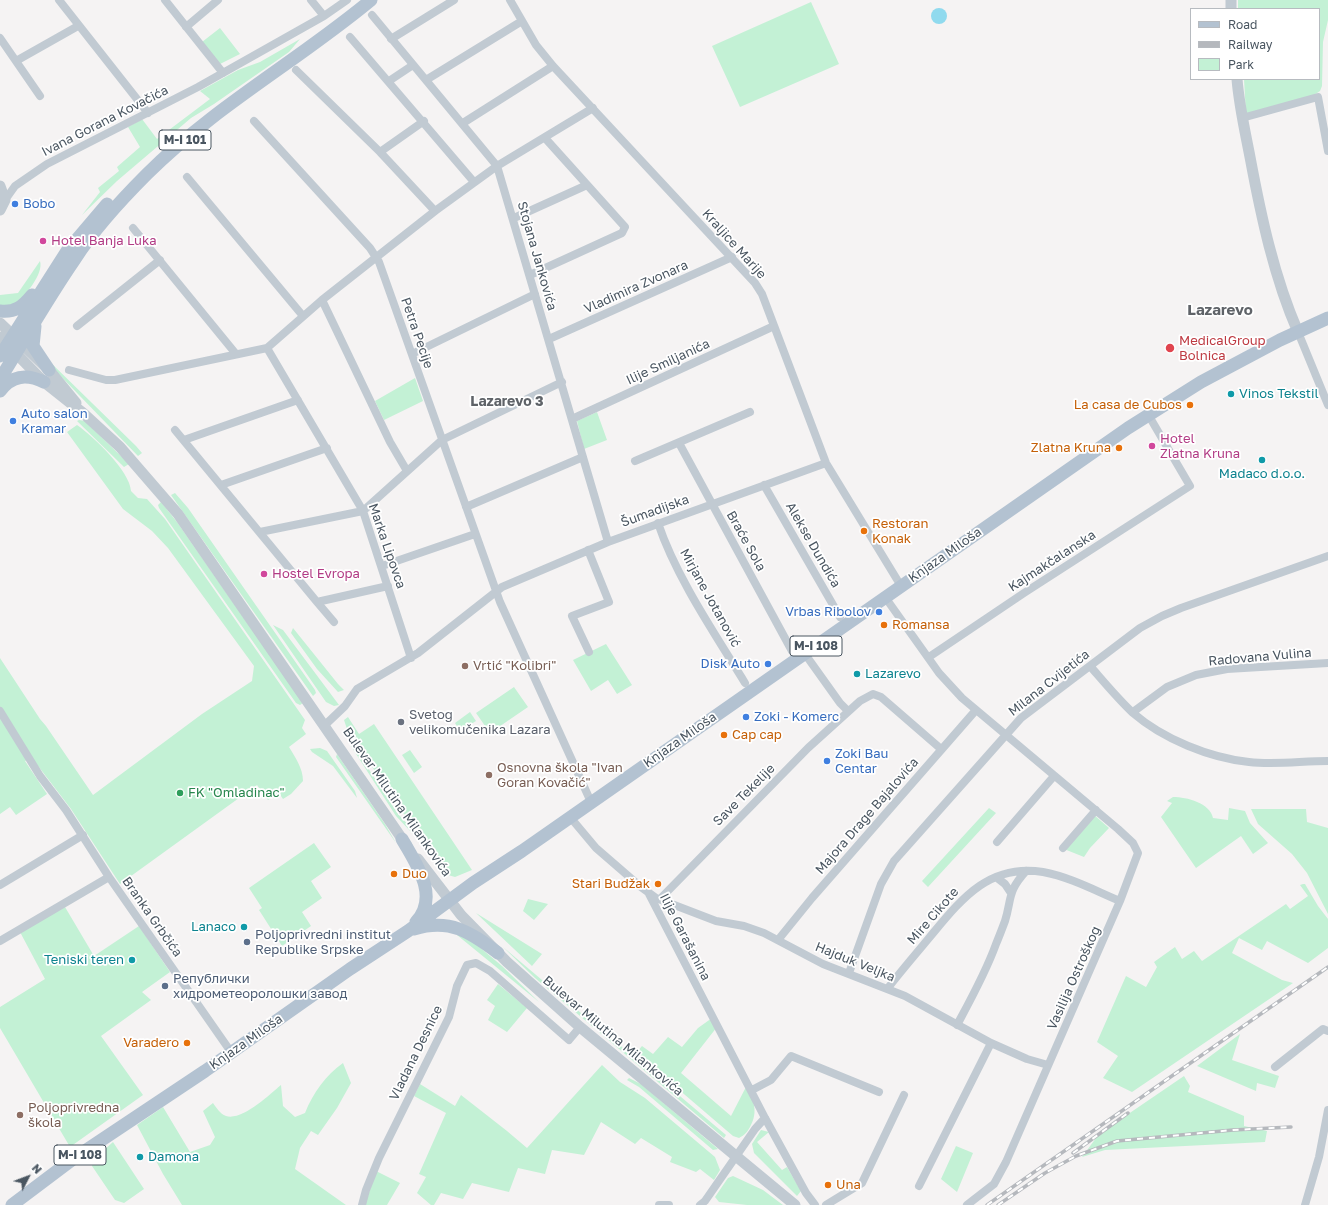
<!DOCTYPE html>
<meta charset="utf-8">
<style>
body{margin:0}
#map{position:relative;width:1328px;height:1205px;overflow:hidden;background:#f5f3f3;font-family:"Golos Text",sans-serif}
canvas{display:block}
.legend{position:absolute;left:1190px;top:8px;width:130px;height:72px;box-sizing:border-box;background:#fff;border:1px solid #b7bbc0;margin:0;padding:5px 7px;list-style:none;font-size:12px;color:#4a5661}
.legend li{display:flex;align-items:center;gap:8px;height:20px}
.legend b{width:20px;border:1px solid #b7bbc0}
.north{position:absolute;left:8px;top:1157px;width:40px;height:40px;-webkit-text-stroke:3px #fff;paint-order:stroke;rotate:48deg;font-size:11px;font-weight:700;line-height:16px;text-align:center;color:#4a5661}
.north::after{content:'';display:block;margin:auto;width:14px;height:18px;background:#4a5661;clip-path:polygon(50% 0,100% 100%,50% 72%,0 100%)}
</style>
<div id="map">
<canvas width="1328" height="1205"></canvas>
<ul class="legend">
<li><b style="height:5px;background:#b3c2d1"></b>Road</li>
<li><b style="height:5px;background:#b5b8bd"></b>Railway</li>
<li><b style="height:11px;background:#c3f1d5"></b>Park</li>
</ul>
<div class="north">N</div>
</div>
<script>
const ctx = document.querySelector('canvas').getContext('2d');
ctx.lineJoin = 'round';
function paint(path, color) { ctx.fillStyle = color; ctx.fill(path, 'evenodd'); }
function trace(path, color, width, dash) { ctx.strokeStyle = color; ctx.lineWidth = width; ctx.lineCap = dash ? 'butt' : 'round'; ctx.setLineDash(dash || []); ctx.stroke(path); }
function label(font, color, halo, rows, align = 'center') {
  ctx.font = font + ' "Golos Text",sans-serif'; ctx.lineWidth = 3.5; ctx.setLineDash([]); ctx.textBaseline = 'middle'; ctx.strokeStyle = halo; ctx.fillStyle = color; for (const [text, x, y, turn = 0] of rows) {
    ctx.save(); ctx.translate(x, y); ctx.rotate((+turn || 0) * Math.PI / 180); ctx.textAlign = isNaN(turn) ? turn : align; if (halo) ctx.strokeText(text, 0, 0); ctx.fillText(text, 0, 0); ctx.restore();
  }
}
paint(new Path2D(`
 M 1238,0 L 1328,0 L 1328,20 L 1323,42 L 1322,86 L 1320,91 L 1314,95 L 1246,115 L 1244,79 L 1319,79 L 1319,9 L 1238,9 Z
 M 811,2 L 839,64 L 740,107 L 712,46 Z
 M 220,28 L 240,54 L 220,64 L 202,42 Z
 M 300,39 L 289,52 L 214,104 L 191,118 L 117,181 L 82,215 L 100,192 L 98,188 L 119,171 L 117,167 L 140,147 L 128,127 L 142,119 L 157,139 L 210,99 L 200,91 L 238,70 L 260,62 Z
 M 40,261 C 44,274 25,295 16,305 L 0,307 L 0,295 L 18,293 Z
 M 48,360 L 136,446 L 142,453 L 138,456 L 137,455 L 48,363 Z
 M 415,378 L 423,401 L 384,420 L 375,401 Z
 M 597,412 L 607,440 L 584,449 L 577,421 Z
 M 79,420 L 85,421 L 129,464 L 124,467 L 77,421 Z
 M 77,425 C 93,436 130,471 131,491 L 138,498 L 147,499 L 165,519 L 305,720 L 302,728 L 306,734 L 289,747 C 295,757 303,768 303,781 L 291,794 L 283,799 L 279,793 L 268,800 L 257,785 L 120,884 L 71,809 L 32,758 L 25,761 L 47,794 L 16,815 L 10,807 L 0,814 L 0,658 L 40,719 L 46,726 L 93,795 L 202,714 L 252,681 L 254,666 L 168,548 L 152,531 L 123,509 L 67,432 Z
 M 175,493 L 188,508 L 315,690 L 316,693 L 313,696 L 171,495 Z
 M 161,502 L 177,522 L 303,703 L 300,705 L 296,703 L 159,508 L 158,505 Z
 M 273,625 L 283,630 L 339,705 L 334,706 L 326,702 Z
 M 293,628 L 338,684 L 344,690 L 338,692 L 317,669 L 291,633 Z
 M 606,644 L 632,685 L 617,694 L 608,680 L 591,691 L 573,660 Z
 M 514,687 L 528,707 L 490,733 L 476,713 Z
 M 470,712 L 476,721 L 460,731 L 455,723 Z
 M 348,717 L 359,734 L 374,724 L 472,870 L 455,877 L 448,875 L 442,870 L 431,847 L 419,829 L 403,813 L 347,729 L 344,720 Z
 M 353,745 L 398,814 L 415,832 L 413,834 L 396,816 L 351,746 Z
 M 320,748 L 327,751 L 355,791 L 357,798 L 333,766 L 312,752 L 310,749 Z
 M 410,750 L 422,767 L 414,773 L 402,755 Z
 M 337,754 L 385,824 L 396,843 L 336,757 Z
 M 1173,797 C 1187,797 1210,803 1213,818 L 1228,820 L 1229,808 L 1245,811 L 1250,823 L 1268,843 L 1253,854 L 1241,836 L 1196,868 L 1161,817 L 1172,803 L 1167,801 Z
 M 989,808 L 996,813 L 928,887 L 922,881 Z
 M 1251,809 L 1306,809 L 1307,822 L 1328,828 L 1328,914 L 1307,873 L 1292,854 L 1258,824 Z
 M 1093,814 L 1109,828 L 1090,848 L 1084,857 L 1064,849 Z
 M 314,843 L 331,867 L 311,881 L 322,898 L 302,912 L 311,926 L 282,946 L 259,910 L 262,908 L 249,888 Z
 M 1303,884 L 1305,884 L 1318,906 L 1328,919 L 1328,948 L 1308,963 L 1267,941 L 1262,950 L 1239,938 L 1232,953 L 1282,980 L 1293,983 L 1132,1092 L 1103,1078 L 1118,1056 L 1097,1042 L 1126,976 L 1146,987 L 1157,967 L 1154,962 L 1175,947 L 1182,959 L 1194,951 L 1202,961 L 1286,904 L 1290,909 L 1308,896 L 1300,885 Z
 M 528,899 L 548,904 L 534,920 L 523,911 Z
 M 65,907 L 94,956 L 139,926 L 170,972 L 142,992 L 151,1000 L 101,1036 L 143,1095 L 70,1147 L 0,1028 L 0,1007 L 45,979 L 20,932 Z
 M 476,913 L 542,954 L 532,966 Z
 M 457,935 L 465,935 L 502,966 L 539,1002 Z
 M 503,947 L 594,1024 L 593,1027 L 535,978 Z
 M 498,984 L 527,1008 L 507,1032 L 488,1020 L 495,1006 L 487,1000 Z
 M 712,1018 L 717,1027 L 681,1073 L 731,1116 L 747,1085 C 753,1100 759,1111 750,1127 C 747,1132 745,1135 739,1138 L 733,1136 L 636,1053 L 642,1046 L 653,1054 L 668,1037 L 682,1047 L 698,1028 Z
 M 603,1031 L 726,1135 L 724,1138 L 599,1032 Z
 M 1240,1034 L 1232,1060 L 1279,1076 L 1275,1088 L 1257,1083 L 1256,1091 L 1197,1066 Z
 M 343,1063 L 351,1083 L 337,1108 L 318,1135 L 311,1131 L 300,1148 L 295,1169 L 346,1205 L 182,1205 L 163,1174 L 137,1125 L 163,1107 L 190,1152 L 210,1145 L 215,1137 L 203,1111 L 213,1103 C 216,1107 220,1114 226,1116 C 242,1121 269,1095 281,1085 L 283,1106 L 295,1117 L 305,1113 C 313,1093 326,1075 343,1063 Z
 M 602,1065 L 620,1082 L 645,1098 L 715,1157 L 720,1170 L 714,1180 L 700,1169 L 696,1172 L 670,1162 L 672,1157 L 641,1138 L 635,1144 L 601,1122 L 584,1155 L 552,1150 L 545,1174 L 518,1168 L 509,1192 L 472,1183 L 463,1199 L 441,1193 L 434,1205 L 431,1205 L 417,1193 L 426,1177 L 419,1174 L 446,1113 L 414,1096 L 420,1084 L 455,1106 L 461,1095 L 507,1131 L 527,1148 Z
 M 1184,1076 L 1190,1086 L 1188,1092 L 1244,1116 L 1244,1126 L 1267,1131 L 1265,1142 L 1105,1150 L 1082,1157 L 1099,1134 Z
 M 629,1078 L 641,1084 L 718,1149 L 713,1150 L 639,1087 L 627,1080 Z
 M 761,1130 L 769,1132 L 757,1142 L 782,1170 L 787,1167 L 801,1191 L 797,1196 L 754,1153 L 752,1144 Z
 M 113,1142 L 144,1189 L 124,1203 L 115,1200 L 92,1166 L 95,1158 Z
 M 956,1146 L 973,1153 L 957,1192 L 941,1179 Z
 M 376,1171 L 400,1183 L 387,1205 L 365,1205 Z
 M 733,1176 L 763,1190 L 783,1205 L 747,1205 L 719,1202 L 715,1197 L 728,1178 Z`), '#c3f1d5');
paint(new Path2D(`
 M931 16a8 8 0 1 1 16 0a8 8 0 1 1-16 0Z`), '#90daee');
trace(new Path2D(`
 M 59,0 L 148,113
 M 165,0 L 223,73
 M 311,0 L 324,16
 M 510,0 L 536,45 L 553,66 L 755,283 L 762,294 L 826,463 L 901,586
 M 372,15 L 497,166 L 608,542
 M 186,27 L 218,0
 M 350,37 L 474,182
 M 0,38 L 40,96
 M 391,39 L 454,0
 M 16,61 L 78,26
 M 296,70 L 380,152 L 435,211
 M 426,80 L 522,21
 M 389,81 L 413,65
 M 1242,118 L 1318,97 L 1328,151
 M 254,121 L 370,248 L 379,262 L 500,602 L 591,802
 M 463,123 L 553,66
 M 380,152 L 424,121
 M 187,177 L 303,316
 M 5,200 L 15,186 L 47,164 L 198,87 L 324,16 L 347,0
 M 514,218 L 587,185
 M 133,228 L 236,354
 M 530,275 L 622,233 L 625,227 L 545,138
 M 322,300 L 390,442 L 407,471
 M 77,326 L 160,260
 M 1298,332 L 1328,405
 M 549,339 L 732,257
 M 412,354 L 535,294
 M 69,370 L 106,380 L 115,380 L 267,348
 M 572,419 L 774,326
 M 175,430 L 317,602 L 388,586
 M 184,440 L 298,400
 M 679,443 L 792,651
 M 635,461 L 750,412
 M 221,485 L 327,448
 M 764,485 L 840,617
 M 466,507 L 583,457
 M 658,523 C 676,577 715,634 745,683
 M 260,532 L 363,511 L 442,440 L 562,382
 M 588,550 L 609,602 L 572,616 L 589,652
 M 382,566 L 475,534
 M 885,597 L 939,673 L 962,698 L 1118,829 L 1133,843 L 1138,853 L 1120,901 L 1006,1162 L 994,1184 L 967,1205
 M 317,602 L 334,622
 M 805,654 L 840,703 L 848,711
 M 929,657 L 1024,593 L 1190,486 L 1149,416
 M 411,658 L 363,511 L 267,348 L 322,300 L 435,211 L 497,166 L 593,108
 M 1090,666 C 1104,682 1118,699 1133,713 C 1163,739 1210,758 1249,762 C 1275,765 1302,761 1328,761
 M 0,711 L 40,776 L 66,810 L 109,877 L 231,1052
 M 1133,712 L 1167,687 L 1196,675 L 1227,669 L 1328,663
 M 325,725 L 345,706 L 357,689 L 418,653 L 502,587 L 608,542 L 826,463
 M 570,817 L 596,848 L 641,887 L 656,898 L 716,921 L 744,926 L 764,933 L 823,964 L 905,996 L 991,1043 L 1027,1059 L 1048,1065
 M 997,842 L 1054,776
 M 1063,848 L 1096,810
 M 996,877 L 1005,884 L 1011,893
 M 0,885 L 83,835
 M 649,894 L 765,1118 L 806,1193 L 815,1205
 M 660,899 L 808,748 L 860,701 L 873,694 L 881,697 L 941,749
 M 778,940 L 812,898 L 976,710
 M 0,941 L 109,877
 M 849,973 L 881,884 L 894,861 L 1021,718 L 1140,628 L 1162,616 L 1181,608 L 1328,556
 M 888,988 C 901,971 915,955 929,938 C 960,901 988,863 1043,872 C 1070,877 1096,891 1120,901
 M 957,1025 C 971,999 986,972 996,944 C 999,937 1002,929 1005,921 C 1012,898 1007,892 1026,871
 M 1275,1067 L 1323,1029 L 1328,1031
 M 752,1090 L 771,1080 L 791,1056 L 879,1092
 M 919,1186 L 991,1043
 M 362,1205 L 366,1190 L 379,1158 L 449,1017 L 457,986 L 467,965 L 476,963 L 490,971 L 569,1040 L 580,1027
 M 659,1205 L 669,1205
 M 700,1205 L 705,1201 L 755,1129 L 765,1118
 M 826,1205 L 862,1183 L 904,1095
 M 1305,1205 L 1319,1157 L 1328,1110`), '#c1cad2', 8);
trace(new Path2D(`
 M 1231,0 L 1231,9
 M 1237,79 C 1239,105 1245,131 1250,157 C 1261,216 1274,277 1298,332
 M 0,186 L 5,200 L 0,210
 M 0,323 L 49,370 L 76,403
 M 0,337 L 44,382 L 83,413 L 120,447 L 178,514 L 407,846
 M 418,859 L 461,915 L 507,962 L 580,1027 L 795,1205`), '#c1cad2', 11);
trace(new Path2D(`
 M 0,311 C 15,313 23,306 32,295
 M 35,326 L 33,346 L 49,370
 M 0,356 L 67,251 L 107,204
 M 0,379 C 25,339 48,298 75,259 C 95,228 121,200 147,174 C 214,107 299,60 371,0
 M 0,391 C 12,375 27,374 44,382
 M 402,839 C 416,864 440,896 416,922
 M 414,929 C 450,918 470,932 498,953
 M 12,1205 L 73,1159 L 205,1071 L 350,969 L 408,931 L 473,883 L 522,851 L 1128,428 L 1201,382 L 1280,340 L 1328,318`), '#b3c2d1', 13);
const rail = new Path2D(`
 M 1073,1153 L 1128,1113
 M 987,1205 L 1328,967
 M 998,1205 L 1045,1173 L 1076,1156 L 1117,1141 L 1233,1130 L 1291,1127`);
trace(rail, '#b5b8bd', 3.5);
trace(rail, '#fff', 2, [6]);
for (const [x, y, r, color] of [
 [15,204,4,"#3f7fe0"],
 [43,241,4,"#d1479c"],
 [1170,348,5,"#e0444e"],
 [1231,394,4,"#0f9aa8"],
 [1190,405,4,"#e8710a"],
 [13,421,4,"#3f7fe0"],
 [1152,446,4,"#d1479c"],
 [1119,448,4,"#e8710a"],
 [1262,460,4,"#0f9aa8"],
 [864,531,4,"#e8710a"],
 [264,574,4,"#d1479c"],
 [879,612,4,"#3f7fe0"],
 [884,625,4,"#e8710a"],
 [768,664,4,"#3f7fe0"],
 [465,666,4,"#8d6e63"],
 [857,674,4,"#0f9aa8"],
 [746,717,4,"#3f7fe0"],
 [401,722,4,"#6b7280"],
 [724,735,4,"#e8710a"],
 [827,761,4,"#3f7fe0"],
 [489,775,4,"#8d6e63"],
 [180,793,4,"#2e9e5b"],
 [394,874,4,"#e8710a"],
 [658,884,4,"#e8710a"],
 [244,927,4,"#0f9aa8"],
 [247,942,4,"#5c6f8a"],
 [132,960,4,"#0f9aa8"],
 [165,986,4,"#5c6f8a"],
 [187,1043,4,"#e8710a"],
 [20,1115,4,"#8d6e63"],
 [140,1157,4,"#0f9aa8"],
 [828,1185,4,"#e8710a"]
]) { const dot = new Path2D(); dot.arc(x, y, r, 0, 2 * Math.PI); ctx.fillStyle = color; ctx.fill(dot); trace(dot, '#fff', 1.5); }
for (const [x, y, w] of [
 [185,140,52],
 [816,646,52],
 [80,1155,52]
]) { const box = new Path2D(); box.roundRect(x - w / 2, y - 10, w, 20, 3); ctx.fillStyle = '#fff'; ctx.fill(box); trace(box, '#4a5661', 1); }
label('bold 12px', '#4a5661', null, [
 ["M-I 101",185,140],
 ["M-I 108",816,646],
 ["M-I 108",80,1155]
]);
label('13px', '#4a5661', '#fff', [
 ["Ivana Gorana Kovačića",105,121,-27],
 ["Kraljice Marije",734,244,48],
 ["Stojana Jankovića",537,256,74],
 ["Vladimira Zvonara",636,287,-24],
 ["Petra Pecije",417,333,71],
 ["Ilije Smiljanića",668,362,-25],
 ["Šumadijska",655,511,-20],
 ["Braće Sola",746,541,61],
 ["Alekse Dundića",813,545,60],
 ["Marka Lipovca",387,546,71],
 ["Knjaza Miloša",945,555,-35],
 ["Kajmakčalanska",1052,561,-33],
 ["Mirjane Jotanović",710,598,61],
 ["Radovana Vulina",1260,657,-5],
 ["Milana Cvijetića",1049,683,-38],
 ["Knjaza Miloša",680,740,-35],
 ["Save Tekelije",744,795,-45],
 ["Bulevar Milutina Milankovića",397,802,55],
 ["Majora Drage Bajalovića",867,816,-49],
 ["Mire Cikote",933,916,-49],
 ["Branka Grbčića",152,917,55],
 ["Ilije Garašanina",685,937,63],
 ["Hajduk Veljka",855,962,22],
 ["Vasilija Ostroškog",1074,978,-66],
 ["Bulevar Milutina Milankovića",613,1036,40],
 ["Knjaza Miloša",246,1042,-35],
 ["Vladana Desnice",416,1053,-64]
]);
label('13px', '#366cbe', '#fff', [
 ["Bobo",23,204],
 ["Auto salon",21,414],
 ["Kramar",21,429],
 ["Vrbas Ribolov",871,612,"right"],
 ["Disk Auto",760,664,"right"],
 ["Zoki - Komerc",754,717],
 ["Zoki Bau",835,754],
 ["Centar",835,769]
], 'left');
label('13px', '#b23c85', '#fff', [
 ["Hotel Banja Luka",51,241],
 ["Hotel",1160,439],
 ["Zlatna Kruna",1160,454],
 ["Hostel Evropa",272,574]
], 'left');
label('13px', '#be3a42', '#fff', [
 ["MedicalGroup",1179,341],
 ["Bolnica",1179,356]
], 'left');
label('13px', '#0d838f', '#fff', [
 ["Vinos Tekstil",1239,394],
 ["Madaco d.o.o.",1262,474,"center"],
 ["Lazarevo",865,674],
 ["Lanaco",236,927,"right"],
 ["Teniski teren",124,960,"right"],
 ["Damona",148,1157]
], 'left');
label('13px', '#c56008', '#fff', [
 ["La casa de Cubos",1182,405,"right"],
 ["Zlatna Kruna",1111,448,"right"],
 ["Restoran",872,524],
 ["Konak",872,539],
 ["Romansa",892,625],
 ["Cap cap",732,735],
 ["Duo",402,874],
 ["Stari Budžak",650,884,"right"],
 ["Varadero",179,1043,"right"],
 ["Una",836,1185]
], 'left');
label('13px', '#785e54', '#fff', [
 ["Vrtić \"Kolibri\"",473,666],
 ["Osnovna škola \"Ivan",497,768],
 ["Goran Kovačić\"",497,783],
 ["Poljoprivredna",28,1108],
 ["škola",28,1123]
], 'left');
label('13px', '#5b616d', '#fff', [
 ["Svetog",409,715],
 ["velikomučenika Lazara",409,730]
], 'left');
label('13px', '#27864d', '#fff', [
 ["FK \"Omladinac\"",188,793]
], 'left');
label('13px', '#4e5e75', '#fff', [
 ["Poljoprivredni institut",255,935],
 ["Republike Srpske",255,950],
 ["Републички",173,979],
 ["хидрометеоролошки завод",173,994]
], 'left');
label('bold 14px', '#5f6368', '#fff', [
 ["Lazarevo 3",507,402]
]);
label('bold 15px', '#5f6368', '#fff', [
 ["Lazarevo",1220,310]
]);
</script>
